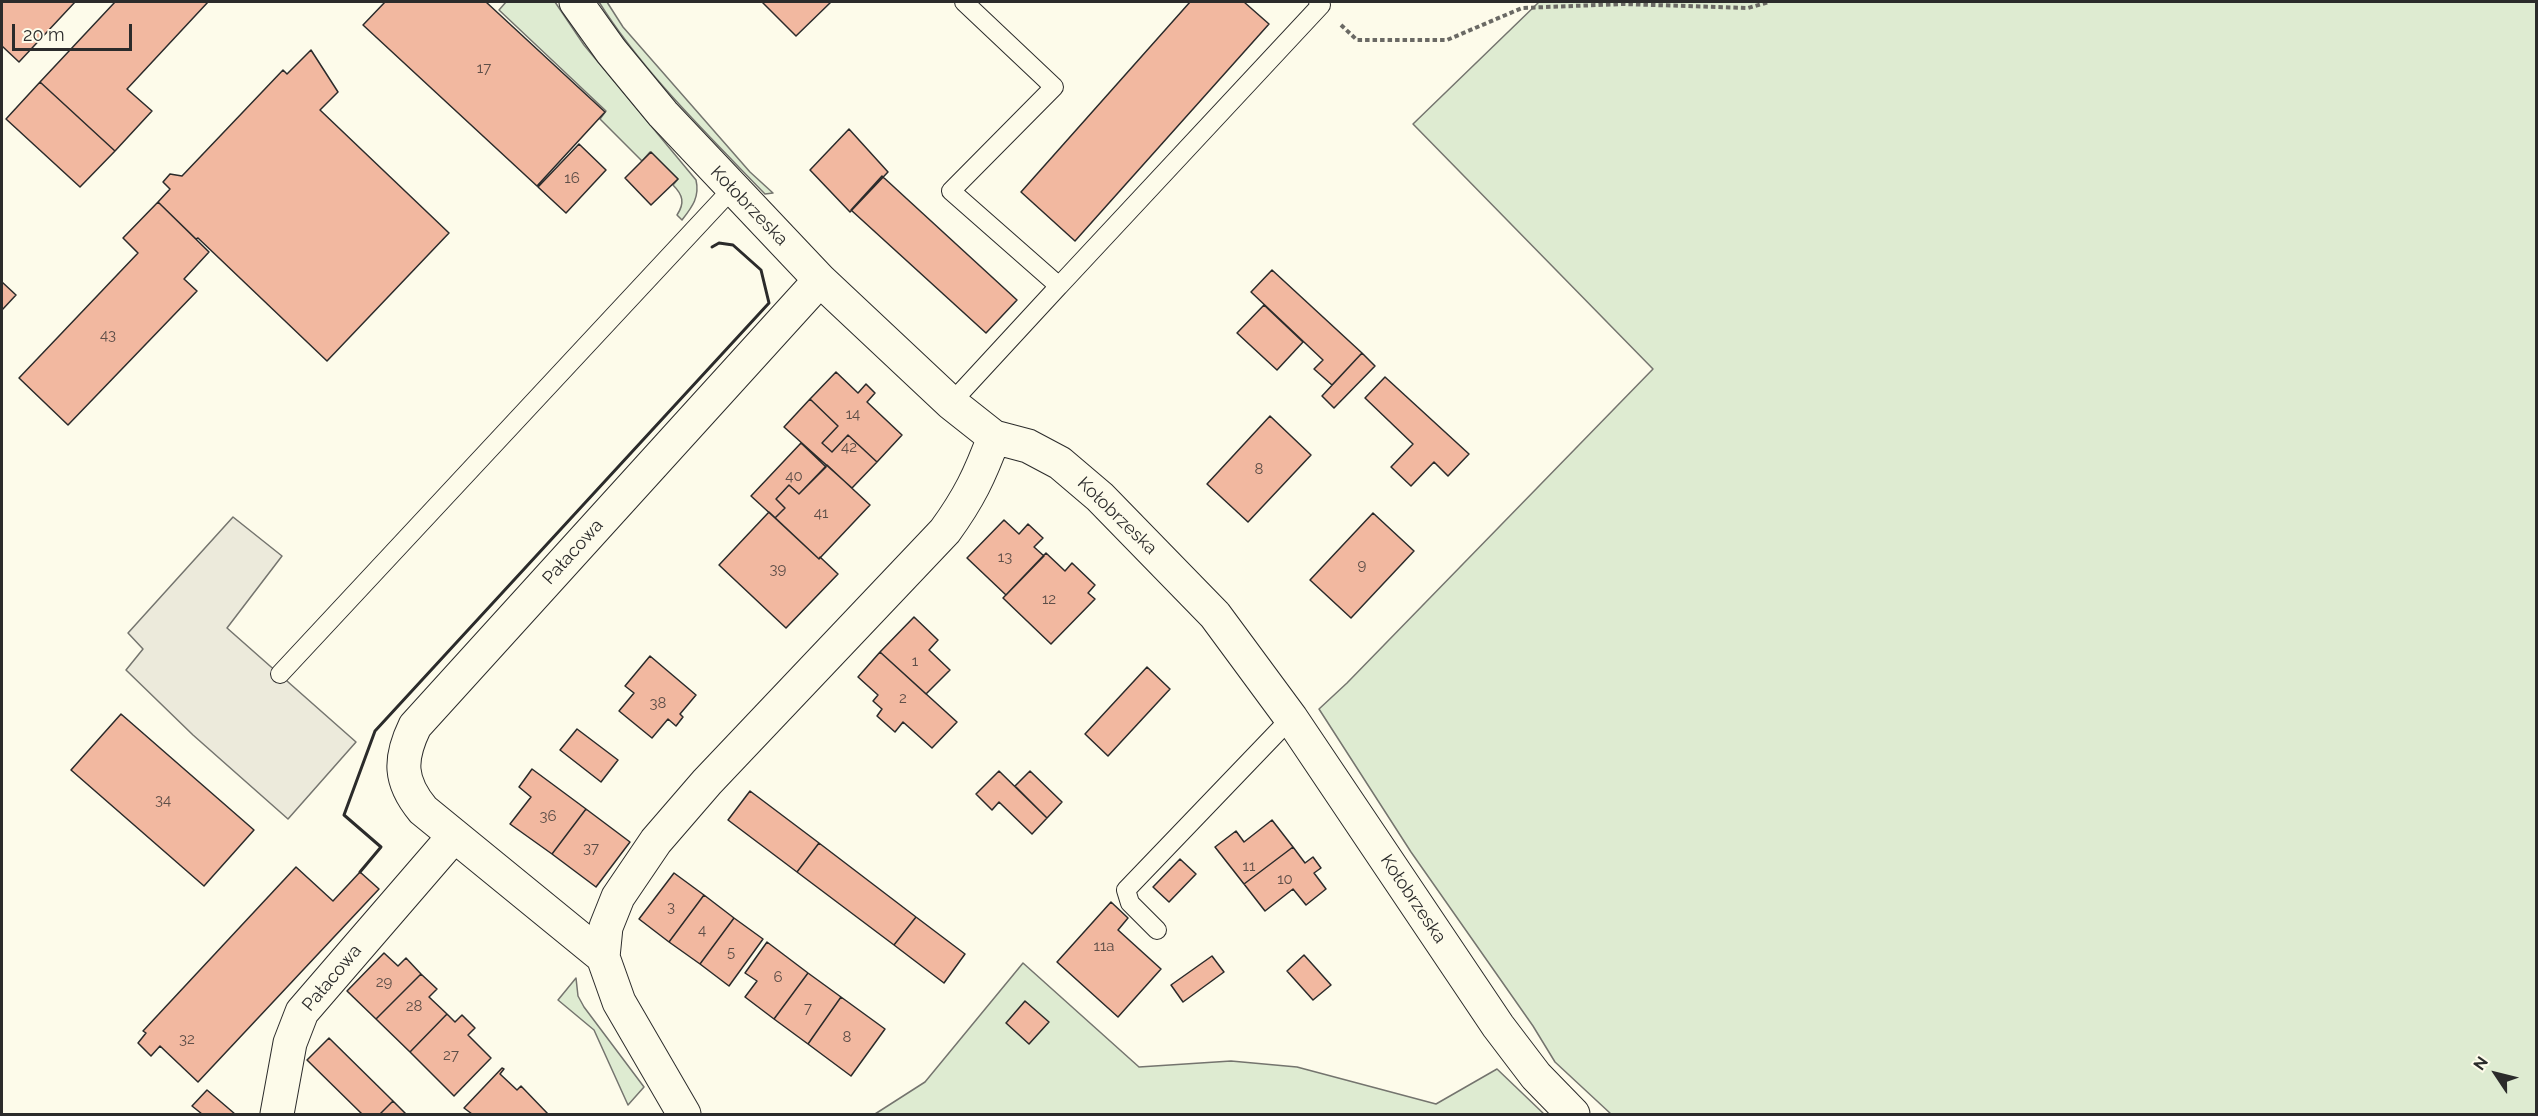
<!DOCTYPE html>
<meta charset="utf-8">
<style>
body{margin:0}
#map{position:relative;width:2538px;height:1116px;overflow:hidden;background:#fdfbea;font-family:Raleway,sans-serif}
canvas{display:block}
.frame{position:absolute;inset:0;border:3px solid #2b2b2b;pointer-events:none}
.north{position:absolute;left:2466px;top:1044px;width:60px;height:60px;-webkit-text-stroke:4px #fdfbea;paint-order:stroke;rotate:305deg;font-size:16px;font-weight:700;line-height:24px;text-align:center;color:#2b2b2b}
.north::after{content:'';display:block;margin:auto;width:21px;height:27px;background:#2b2b2b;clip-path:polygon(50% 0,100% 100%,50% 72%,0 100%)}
.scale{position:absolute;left:12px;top:24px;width:120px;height:27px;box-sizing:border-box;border:3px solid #2b2b2b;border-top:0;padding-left:8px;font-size:18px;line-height:21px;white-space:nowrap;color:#2b2b2b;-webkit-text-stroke:4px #fdfbea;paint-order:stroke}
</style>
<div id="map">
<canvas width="2538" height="1116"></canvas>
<div class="frame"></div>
<div class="north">N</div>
<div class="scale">20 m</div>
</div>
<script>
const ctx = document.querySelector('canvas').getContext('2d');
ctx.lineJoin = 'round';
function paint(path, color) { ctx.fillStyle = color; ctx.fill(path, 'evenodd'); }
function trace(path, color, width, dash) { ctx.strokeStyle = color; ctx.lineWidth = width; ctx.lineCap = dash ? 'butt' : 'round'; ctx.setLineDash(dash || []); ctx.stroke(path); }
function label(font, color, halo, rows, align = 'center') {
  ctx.font = font + ' Raleway,sans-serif'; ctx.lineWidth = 4.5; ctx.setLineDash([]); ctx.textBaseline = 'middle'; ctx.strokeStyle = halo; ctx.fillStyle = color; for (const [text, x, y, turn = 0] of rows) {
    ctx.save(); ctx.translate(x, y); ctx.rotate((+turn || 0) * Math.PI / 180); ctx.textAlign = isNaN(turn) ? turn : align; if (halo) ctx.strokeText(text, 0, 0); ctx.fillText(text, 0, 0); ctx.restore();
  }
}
const green = new Path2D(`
 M 506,2 L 555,2 L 584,45 L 696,180 C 700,197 692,207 682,220 L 677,215 C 685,203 683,195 673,185 L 678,179 L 650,152 L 642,161 L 600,119 L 606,111 L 499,10 Z
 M 599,2 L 607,2 L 623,27 L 750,172 L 773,193 L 765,194 C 708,135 642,71 599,2 Z
 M 1539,2 L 2536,2 L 2536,1114 L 1611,1114 L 1555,1062 L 1533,1026 L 1411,852 L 1319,709 L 1347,683 L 1653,369 L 1413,124 Z
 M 1023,963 L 1139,1067 L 1231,1061 L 1297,1067 L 1436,1104 L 1497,1069 L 1544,1114 L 875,1114 L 925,1082 Z
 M 576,978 L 578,996 L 584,1007 L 644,1087 L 628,1105 L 594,1030 L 558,1000 Z`);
paint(green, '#deebd1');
trace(green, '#74746e', 1.5);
const parking = new Path2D(`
 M 233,517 L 282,556 L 227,628 L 356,742 L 288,819 L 193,735 L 126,670 L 143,649 L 128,633 Z`);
paint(parking, '#eceadb');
trace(parking, '#74746e', 1.5);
const building = new Path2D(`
 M 2,2 L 75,2 L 19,62 L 2,46 Z
 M 115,2 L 208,2 L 127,89 L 152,111 L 115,151 L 40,82 Z
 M 385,2 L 486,2 L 605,112 L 537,186 L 363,25 Z
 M 762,2 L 831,2 L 796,36 Z
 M 1190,2 L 1244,2 L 1269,24 L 1075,241 L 1021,192 Z
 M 311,50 L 338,92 L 320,110 L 449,233 L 327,361 L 198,238 L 196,239 L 158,202 L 170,189 L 163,182 L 170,174 L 182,176 L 283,70 L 287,74 Z
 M 40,82 L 115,151 L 80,187 L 6,119 Z
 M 849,129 L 888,172 L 850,212 L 810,170 Z
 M 579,144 L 606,170 L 566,213 L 538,187 Z
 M 651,152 L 678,179 L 651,205 L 625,178 Z
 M 882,176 L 1017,300 L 986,333 L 851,210 Z
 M 158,202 L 209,252 L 184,279 L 197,291 L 68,425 L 19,378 L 138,253 L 123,238 Z
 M 1272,270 L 1362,353 L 1332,385 L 1314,369 L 1323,360 L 1251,292 Z
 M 2,282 L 16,295 L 2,310 Z
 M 1264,305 L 1303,342 L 1277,370 L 1237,333 Z
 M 1362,353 L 1375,366 L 1334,408 L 1322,396 Z
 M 836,372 L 858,393 L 866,384 L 875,393 L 867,402 L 902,435 L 877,462 L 848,435 L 832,452 L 822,443 L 838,426 L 810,399 Z
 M 1385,377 L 1469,454 L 1448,476 L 1434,462 L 1411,486 L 1391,467 L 1413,444 L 1365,398 Z
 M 810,399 L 838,426 L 822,443 L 832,452 L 848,435 L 877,462 L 852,488 L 784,427 Z
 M 1270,416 L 1311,455 L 1248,522 L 1207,484 Z
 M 801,443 L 826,467 L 799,494 L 789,485 L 776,499 L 785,508 L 775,518 L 751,496 Z
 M 827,465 L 870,505 L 819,559 L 775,518 L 785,508 L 776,499 L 789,485 L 799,494 Z
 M 769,512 L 819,559 L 820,557 L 838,574 L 786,628 L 719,565 Z
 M 1373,513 L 1414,551 L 1351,618 L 1310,580 Z
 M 1004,520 L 1019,534 L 1028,524 L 1043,538 L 1034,547 L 1044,556 L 1006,595 L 967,558 Z
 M 1046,553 L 1065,571 L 1072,563 L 1095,585 L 1088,593 L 1095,599 L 1051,644 L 1003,598 Z
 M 914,617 L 938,640 L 929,650 L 950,670 L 926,694 L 880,652 Z
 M 880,652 L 957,722 L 932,748 L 903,722 L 895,732 L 877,716 L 882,709 L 873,701 L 878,695 L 858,677 Z
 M 650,656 L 696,695 L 680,714 L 683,717 L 676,726 L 668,719 L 652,738 L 619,711 L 634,693 L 625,686 Z
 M 1147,667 L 1170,689 L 1108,756 L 1085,734 Z
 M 121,714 L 254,830 L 204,886 L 71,770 Z
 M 577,729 L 618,760 L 601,782 L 560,750 Z
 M 532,769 L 586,809 L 552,854 L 510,824 L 531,797 L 519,787 Z
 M 999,771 L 1047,818 L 1032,834 L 999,802 L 992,810 L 976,794 Z
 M 1030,771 L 1062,802 L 1047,818 L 1015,786 Z
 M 750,791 L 819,843 L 797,872 L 728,820 Z
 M 586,809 L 630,842 L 596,887 L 552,854 Z
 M 1272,820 L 1293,847 L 1244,884 L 1215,847 L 1236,831 L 1244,842 Z
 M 819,843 L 916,917 L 894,945 L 797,872 Z
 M 1293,847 L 1305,863 L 1313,857 L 1321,868 L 1314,873 L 1326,889 L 1306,905 L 1293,889 L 1265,911 L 1244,884 Z
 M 1180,859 L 1196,874 L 1169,902 L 1153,887 Z
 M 296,867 L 333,901 L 360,872 L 379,889 L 198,1082 L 160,1046 L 151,1056 L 138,1043 L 146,1033 L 143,1031 Z
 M 674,873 L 704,895 L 669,942 L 639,919 Z
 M 704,895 L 734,918 L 700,964 L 669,942 Z
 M 1111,902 L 1128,918 L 1118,930 L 1161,969 L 1118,1017 L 1057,962 Z
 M 916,917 L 965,954 L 944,983 L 894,945 Z
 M 734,918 L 763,939 L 729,986 L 700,964 Z
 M 767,942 L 808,973 L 774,1019 L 745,997 L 757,981 L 745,973 Z
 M 384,953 L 398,966 L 406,958 L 421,974 L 376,1019 L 347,991 Z
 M 1304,955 L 1331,985 L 1313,1000 L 1287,971 Z
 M 1212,956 L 1224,972 L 1183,1002 L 1171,985 Z
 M 808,973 L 841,997 L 808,1044 L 774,1019 Z
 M 421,974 L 437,989 L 429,997 L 447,1014 L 410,1052 L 376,1019 Z
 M 841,997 L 885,1029 L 851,1076 L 808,1044 Z
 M 1025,1001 L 1049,1022 L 1029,1044 L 1006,1023 Z
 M 447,1014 L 455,1022 L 462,1015 L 475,1028 L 468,1035 L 491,1058 L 454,1096 L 410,1052 Z
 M 329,1038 L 393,1101 L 380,1114 L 362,1114 L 307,1060 Z
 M 502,1068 L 504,1069 L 500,1074 L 517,1090 L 521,1086 L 548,1114 L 472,1114 L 464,1108 Z
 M 207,1090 L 235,1114 L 202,1114 L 192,1106 Z
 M 393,1101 L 406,1114 L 380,1114 Z`);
paint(building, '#f2b8a0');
trace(building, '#2b2b2b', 1.5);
const service = new Path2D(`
 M 1059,286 L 1321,5 L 1318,2
 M 951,403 L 1059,286 L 951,191 L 1054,87 L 964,2
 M 280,674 L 732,189
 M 1157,930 L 1130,903 L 1126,890 L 1291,718`);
const minor = new Path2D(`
 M 576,2 L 611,51 L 663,114 L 820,280 L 951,403 L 994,437 L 1028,446 L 1060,463 L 1100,497 L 1215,615 L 1291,718 L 1498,1026 L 1536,1076 L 1573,1114
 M 603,957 L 423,810 C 399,781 399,759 415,726 L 820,280
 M 277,1114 L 290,1043 L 302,1012 L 454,836
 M 684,1114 L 619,1002 L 603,957 L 606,927 L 618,897 L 656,841 L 707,782 L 945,531 C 969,498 980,475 994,437`);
trace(service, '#2b2b2b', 20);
trace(minor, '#2b2b2b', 35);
trace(new Path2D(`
 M 1341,25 L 1357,40 L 1447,40 L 1522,8 L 1623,4 L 1748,8 L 1769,2`), '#6a6964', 4, [4.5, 3]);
trace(service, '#fdfbea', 18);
trace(minor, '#fdfbea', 33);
trace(new Path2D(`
 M 360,872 L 381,847 L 344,815 L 375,731 L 769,303 L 761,270 L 733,245 L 719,243 L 712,247`), '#2b2b2b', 3);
label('15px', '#5d4e48', null, [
 ["17",484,68],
 ["16",572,178],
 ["43",108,335],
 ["14",853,414],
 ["42",849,447],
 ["8",1259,469],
 ["40",794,476],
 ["41",821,513],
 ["13",1005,557],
 ["9",1362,565],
 ["39",778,569],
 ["12",1049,599],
 ["1",915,661],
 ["2",903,698],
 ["38",658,703],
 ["34",163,800],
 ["36",548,816],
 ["37",591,848],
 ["11",1249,866],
 ["10",1285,879],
 ["3",671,907],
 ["4",702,930],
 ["11a",1104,946],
 ["5",731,952],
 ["6",778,977],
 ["29",384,982],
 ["28",414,1006],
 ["7",808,1008],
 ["8",847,1037],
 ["32",187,1039],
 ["27",451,1055]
]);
label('18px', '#2b2b2b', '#fdfbea', [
 ["Kołobrzeska",749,206,46],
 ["Kołobrzeska",1117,516,44],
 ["Pałacowa",573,552,-48],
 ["Kołobrzeska",1413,899,56],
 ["Pałacowa",332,978,-50]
]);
</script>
